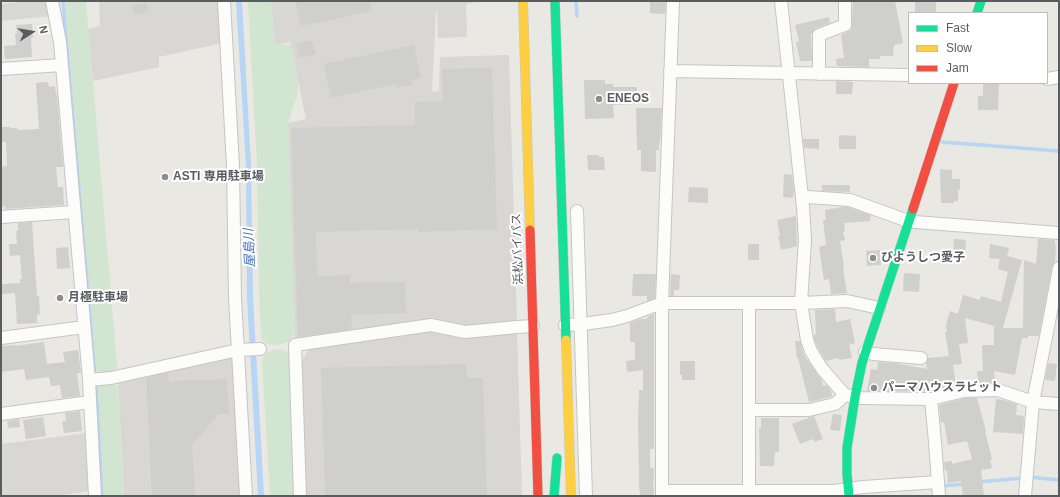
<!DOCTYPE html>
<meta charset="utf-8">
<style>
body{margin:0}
#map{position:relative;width:1060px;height:497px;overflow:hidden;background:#e9e8e3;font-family:Helvetica,sans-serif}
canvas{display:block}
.frame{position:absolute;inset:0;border:2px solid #595c61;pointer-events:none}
.legend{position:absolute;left:908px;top:12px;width:140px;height:72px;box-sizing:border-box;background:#fff;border:1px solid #bdbec0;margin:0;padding:5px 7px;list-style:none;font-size:12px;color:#595c61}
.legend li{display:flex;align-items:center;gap:8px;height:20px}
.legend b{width:20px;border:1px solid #bdbec0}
.north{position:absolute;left:12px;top:12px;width:40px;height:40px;-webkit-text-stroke:3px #fff;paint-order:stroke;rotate:78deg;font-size:11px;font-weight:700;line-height:16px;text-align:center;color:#595c61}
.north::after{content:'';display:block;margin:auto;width:14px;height:18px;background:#595c61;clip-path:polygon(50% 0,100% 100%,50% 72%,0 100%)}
</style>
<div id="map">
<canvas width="1060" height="497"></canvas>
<div class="frame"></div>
<ul class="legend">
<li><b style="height:5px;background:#16e098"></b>Fast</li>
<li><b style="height:5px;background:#ffcf43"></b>Slow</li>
<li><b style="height:5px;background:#f24e42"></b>Jam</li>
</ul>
<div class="north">N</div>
</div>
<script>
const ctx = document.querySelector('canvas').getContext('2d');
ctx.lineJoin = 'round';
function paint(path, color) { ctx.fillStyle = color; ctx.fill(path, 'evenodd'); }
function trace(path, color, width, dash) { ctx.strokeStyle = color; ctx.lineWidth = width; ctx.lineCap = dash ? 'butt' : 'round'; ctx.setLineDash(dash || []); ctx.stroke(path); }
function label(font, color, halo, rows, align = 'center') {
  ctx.font = font + ' Helvetica,"Noto Sans JP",sans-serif'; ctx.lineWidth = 4; ctx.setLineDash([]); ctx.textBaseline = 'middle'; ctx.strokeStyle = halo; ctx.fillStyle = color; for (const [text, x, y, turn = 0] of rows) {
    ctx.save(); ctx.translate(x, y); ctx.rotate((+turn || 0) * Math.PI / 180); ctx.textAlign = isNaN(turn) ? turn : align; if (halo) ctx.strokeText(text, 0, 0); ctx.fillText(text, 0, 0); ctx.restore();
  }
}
paint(new Path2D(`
 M 29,1 L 48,1 L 51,16 L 1,21 L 1,4 Z
 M 99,1 L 219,1 L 221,40 L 218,44 L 159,57 L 159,67 L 93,81 L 88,29 L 100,26 Z
 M 271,1 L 482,1 L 466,4 L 467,37 L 438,38 L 437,11 L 436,11 L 432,92 L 439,91 L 440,57 L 509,55 L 517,322 L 295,341 L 288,123 L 306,119 L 290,42 L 279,44 L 275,44 L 274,40 Z
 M 431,330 L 517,331 L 522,496 L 305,496 L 301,363 L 309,348 Z
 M 230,355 L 233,357 L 241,496 L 124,496 L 118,380 Z
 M 87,433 L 91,491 L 55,496 L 1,496 L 1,444 Z`), '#d9d7d3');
paint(new Path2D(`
 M 65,1 L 86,1 L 117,365 L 116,371 L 104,375 L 99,373 L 96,368 Z
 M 248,1 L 271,1 L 274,40 L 275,44 L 289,44 L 291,47 L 298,82 L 298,93 L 288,123 L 295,331 C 294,335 293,338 290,340 C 285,345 267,348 263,340 C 261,339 261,336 261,334 L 259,285 L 257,165 Z
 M 280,349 C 286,350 288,352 290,358 L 294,496 L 270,496 L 262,361 C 265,351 271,350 280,349 Z
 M 116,383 L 118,387 L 124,496 L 104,496 L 98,389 L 100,384 Z`), '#d1e5d0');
paint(new Path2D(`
 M 236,1 L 242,1 L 251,165 L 253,298 L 264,496 L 258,496 L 247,298 L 246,166 Z`), '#b7d5f4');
trace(new Path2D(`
 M 63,1 L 95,376
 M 576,1 L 577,16
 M 942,142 L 1059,151
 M 96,383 L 102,496
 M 1029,477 L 1059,480
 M 978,482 L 1023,478
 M 941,486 L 966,484`), '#b7d5f4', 3.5);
paint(new Path2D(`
 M 295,1 L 370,1 L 372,11 L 301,26 Z
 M 650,1 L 666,1 L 665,14 L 650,13 Z
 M 853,1 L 895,1 L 903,43 L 894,45 L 893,56 L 880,56 L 880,59 L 869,59 L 869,67 L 837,66 L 836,59 L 844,58 L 841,35 L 851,30 L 852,25 Z
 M 915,1 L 936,1 L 936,13 L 915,13 Z
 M 146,3 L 148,11 L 134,15 L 132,6 Z
 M 829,17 L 830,23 L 816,28 L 811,34 L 812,61 L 800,61 L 796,42 L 799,41 L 795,25 Z
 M 32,24 L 33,38 L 31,38 L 32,57 L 5,59 L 4,46 L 16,45 L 15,34 L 17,33 L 16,25 Z
 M 312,40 L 316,54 L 299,58 L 296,44 Z
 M 414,45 L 421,78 L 411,80 L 412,85 L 397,88 L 396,84 L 331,98 L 324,64 Z
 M 492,68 L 497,229 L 418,232 L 418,229 L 316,232 L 317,276 L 350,275 L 350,283 L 405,282 L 406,313 L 351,315 L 352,329 L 298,337 L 291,128 L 415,125 L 415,102 L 443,101 L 442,69 Z
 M 584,80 L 605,80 L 605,84 L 613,84 L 613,87 L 637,87 L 637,104 L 613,105 L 614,118 L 585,119 Z
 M 836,81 L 853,82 L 852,94 L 836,94 Z
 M 48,82 L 49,87 L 55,86 L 56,95 L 57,95 L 63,167 L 56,167 L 58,187 L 63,187 L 64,205 L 5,209 L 5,206 L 1,207 L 1,167 L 7,166 L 6,142 L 1,142 L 1,127 L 11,127 L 10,128 L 17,128 L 18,130 L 39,129 L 36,83 Z
 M 983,84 L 999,84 L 998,110 L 978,110 L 978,96 L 983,96 Z
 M 636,108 L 662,108 L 660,142 L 659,142 L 659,150 L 656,150 L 656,172 L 641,171 L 641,150 L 637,150 Z
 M 839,135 L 856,136 L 856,149 L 839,149 Z
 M 803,139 L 819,139 L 819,149 L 804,148 Z
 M 587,155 L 599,155 L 599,157 L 604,157 L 605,170 L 588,170 Z
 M 940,169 L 952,170 L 952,179 L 960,179 L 960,190 L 958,190 L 958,201 L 954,201 L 954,203 L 941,203 Z
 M 784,174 L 792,175 L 794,190 L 793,198 L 783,197 Z
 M 822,185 L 850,185 L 850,192 L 822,191 Z
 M 689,187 L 708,188 L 708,203 L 688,202 Z
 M 842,207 L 848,207 L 871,215 L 870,221 L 844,223 L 845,231 L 843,232 L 845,240 L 840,241 L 844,267 L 843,268 L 847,293 L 831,294 L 829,279 L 824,280 L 819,247 L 826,245 L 823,220 L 826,220 L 825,210 Z
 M 796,216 L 797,246 L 781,250 L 778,236 L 780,236 L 777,220 Z
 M 32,222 L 37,296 L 39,296 L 40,314 L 37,315 L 37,323 L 17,324 L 15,293 L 2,294 L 2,284 L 20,283 L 20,279 L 22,279 L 20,255 L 10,256 L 9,244 L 17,244 L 16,231 L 18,231 L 18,223 Z
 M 954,239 L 966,240 L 965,259 L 953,258 Z
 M 1038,239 L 1055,240 L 1055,245 L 1056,245 L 1055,262 L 1052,267 L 1039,336 L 1028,336 L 1028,338 L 1022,338 L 1015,375 L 994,371 L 995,383 L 978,383 L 977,371 L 983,371 L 982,345 L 994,345 L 994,326 L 965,318 L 968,343 L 959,344 L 962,364 L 953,365 L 956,385 L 930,391 L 867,391 L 871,369 L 877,370 L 878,362 L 894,363 L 927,369 L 926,363 L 928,358 L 949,356 L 945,332 L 947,332 L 946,325 L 950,311 L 958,314 L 963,295 L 980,300 L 981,296 L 1001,302 L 1008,272 L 998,269 L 1000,259 L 989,258 L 990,244 L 1009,248 L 1007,256 L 1022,260 L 1003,328 L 1023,328 L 1024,260 L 1036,264 Z
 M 748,244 L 759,244 L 759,260 L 748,260 Z
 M 68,247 L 70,268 L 57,269 L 56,248 Z
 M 880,250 L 881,265 L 867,266 L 866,251 Z
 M 904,273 L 920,274 L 919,292 L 903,291 Z
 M 633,274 L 656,274 L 655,298 L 647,301 L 647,296 L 632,296 Z
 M 671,274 L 680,275 L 679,290 L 674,290 L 674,296 L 670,296 Z
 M 835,309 L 836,322 L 850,319 L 855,343 L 849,345 L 852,358 L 839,360 L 839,358 L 826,361 L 818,348 L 814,338 L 814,335 L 816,334 L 815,310 Z
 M 654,314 L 654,449 L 650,449 L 650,468 L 654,468 L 654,479 L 653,479 L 654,496 L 640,496 L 639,483 L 638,418 L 639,390 L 643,390 L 643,370 L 627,372 L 626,361 L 635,360 L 635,342 L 630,342 L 630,323 L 640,319 L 647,319 L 647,317 Z
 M 795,341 L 800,341 L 804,355 L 817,374 L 822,380 L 823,386 L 827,385 L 831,390 L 832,396 L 831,397 L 809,402 L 798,358 L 797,358 Z
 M 44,342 L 47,364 L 65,362 L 63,352 L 78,350 L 81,373 L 77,373 L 80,396 L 62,398 L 60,385 L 51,386 L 49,377 L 26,380 L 24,369 L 1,372 L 1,346 L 14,345 L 15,346 Z
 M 680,361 L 695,361 L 695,380 L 682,380 L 682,375 L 680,375 Z
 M 1048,363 L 1057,364 L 1055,381 L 1045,380 Z
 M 466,364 L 467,378 L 483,378 L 487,496 L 325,496 L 321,368 Z
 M 168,373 L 169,381 L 227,379 L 229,414 L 219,414 L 192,445 L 195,496 L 152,496 L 146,378 Z
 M 966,398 L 977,398 L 986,431 L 985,431 L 992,459 L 990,460 L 992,468 L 981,470 L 984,496 L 963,496 L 961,481 L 948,483 L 947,470 L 945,471 L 944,462 L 952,461 L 952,464 L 972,459 L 967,441 L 948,445 L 944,422 L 941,423 L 939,405 Z
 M 996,399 L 1003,400 L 1017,404 L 1016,415 L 1024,416 L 1023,434 L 993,432 Z
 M 80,411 L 82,431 L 64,433 L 62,421 L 66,421 L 65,413 Z
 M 833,414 L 842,415 L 840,431 L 830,430 Z
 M 814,416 L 823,439 L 814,442 L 813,439 L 800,444 L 792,424 L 808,418 Z
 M 43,417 L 46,436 L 26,439 L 23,420 Z
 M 761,418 L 779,418 L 779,452 L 775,452 L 774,466 L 760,466 L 759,428 L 761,428 Z
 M 19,419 L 20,427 L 8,428 L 7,421 Z`), '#cfcfcc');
const street = new Path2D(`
 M 52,1 L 60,42 L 89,380 L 95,496
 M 224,1 L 233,166 L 235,298 L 246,496
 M 781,1 L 803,207 L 805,240 L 801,303 L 807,340 L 811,351 L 817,361 L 823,370 L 845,395 L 862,398 L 931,399 L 964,391 L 998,390 L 1033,402 L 1059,404
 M 1,69 L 62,65
 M 670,71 L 909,75
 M 819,74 L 819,35 L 845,25 L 845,1
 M 1047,79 L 1059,77
 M 802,198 L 808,197 L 850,200 L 908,221 L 915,222 L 1059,233
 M 577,211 L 586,496
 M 1,217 L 74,212
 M 749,303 L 749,491
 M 565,325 L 583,324 L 612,320 L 627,316 L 662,303 L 801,303 L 847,301 L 879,308
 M 1,338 L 84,327
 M 865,352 L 873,354 L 921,358
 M 89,380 L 111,378 L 238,350 L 260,349
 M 931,399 L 935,442 L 939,496
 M 749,410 L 809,410 L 835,404 L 845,395
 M 1,414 L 90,402
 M 662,491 L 834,491 L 863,487 L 938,482
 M 300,496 L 295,345 L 431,325 L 465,332 L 517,327 L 533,326
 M 662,496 L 662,303 L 673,1
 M 1025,496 L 1033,402 L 1049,322 L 1059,268`);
const fast = new Path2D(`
 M 555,1 L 566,340
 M 977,13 L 981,1
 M 554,496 L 557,458
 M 849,496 L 847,474 L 847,448 L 855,397 L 862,363 L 913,209`);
const slow = new Path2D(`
 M 523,1 L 530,230
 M 566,340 L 571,496`);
const jam = new Path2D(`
 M 913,209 L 954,83
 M 530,230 L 538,496`);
trace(street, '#c5c5c4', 14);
trace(fast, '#c6c6c5', 10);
trace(slow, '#c6c6c5', 10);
trace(jam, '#c6c6c5', 10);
trace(street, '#fcfcfb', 12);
trace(fast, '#16e098', 9);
trace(slow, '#ffcf43', 9);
trace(jam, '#f24e42', 9);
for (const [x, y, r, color] of [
 [599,99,4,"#8b8d8e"],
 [165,177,4,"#8b8d8e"],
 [873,258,4,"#8b8d8e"],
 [60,298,4,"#8b8d8e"],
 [874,388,4,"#8b8d8e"]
]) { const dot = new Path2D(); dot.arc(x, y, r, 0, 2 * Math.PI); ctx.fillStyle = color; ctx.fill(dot); trace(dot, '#fff', 1.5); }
label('bold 12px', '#595c61', '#fff', [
 ["ENEOS",607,99],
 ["ASTI 専用駐車場",173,177],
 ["びようしつ愛子",881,258],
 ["月極駐車場",68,298],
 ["パーマハウスラビット",882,388]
], 'left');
label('12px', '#595c61', '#fff', [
 ["浜松バイパス",518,249,-92]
]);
label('italic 13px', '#4576bd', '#fff', [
 ["屋島川",250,248,-93]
]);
</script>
